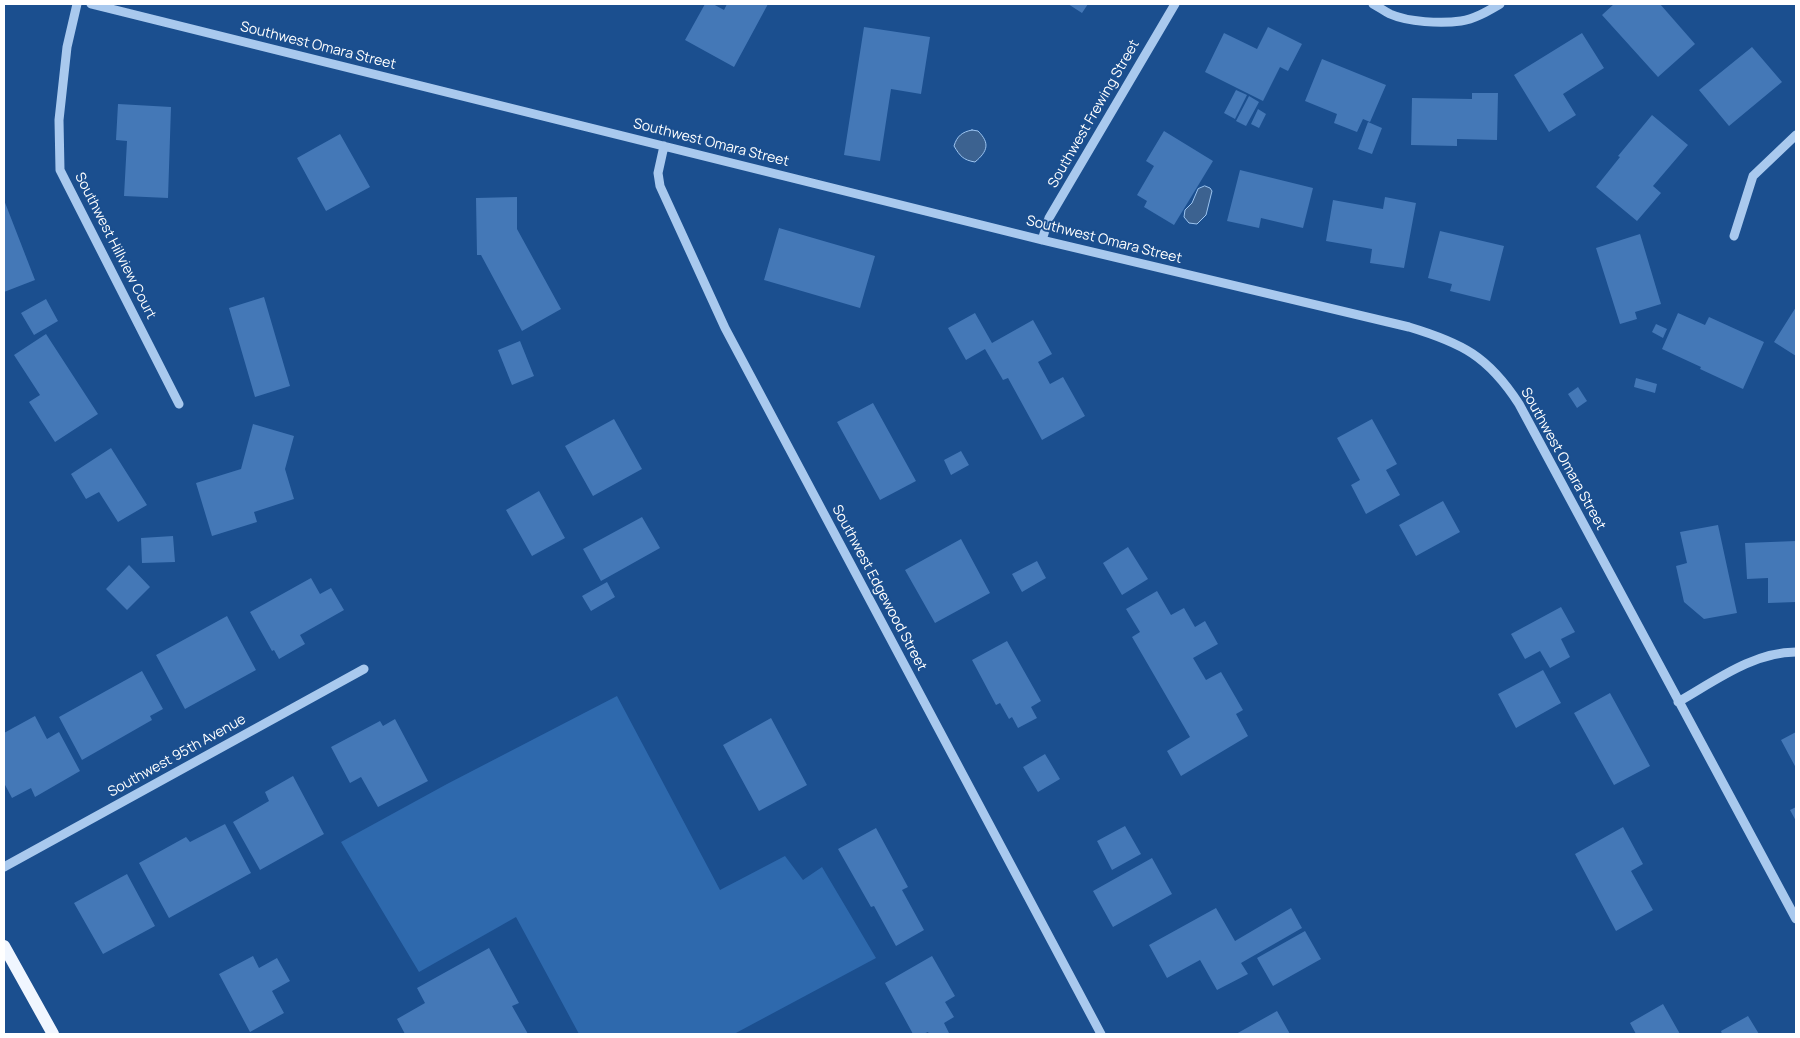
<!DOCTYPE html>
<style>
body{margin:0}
#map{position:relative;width:1800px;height:1038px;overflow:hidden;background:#1b4f8f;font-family:Manrope,sans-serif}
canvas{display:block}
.frame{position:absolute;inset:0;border:5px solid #fff;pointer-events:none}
</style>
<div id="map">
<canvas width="1800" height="1038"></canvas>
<div class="frame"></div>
</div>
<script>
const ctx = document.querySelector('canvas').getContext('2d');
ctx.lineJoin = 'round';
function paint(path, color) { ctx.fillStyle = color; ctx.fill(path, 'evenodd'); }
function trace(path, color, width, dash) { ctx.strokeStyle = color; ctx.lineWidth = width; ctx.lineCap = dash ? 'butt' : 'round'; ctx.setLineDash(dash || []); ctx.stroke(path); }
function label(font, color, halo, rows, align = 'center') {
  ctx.font = font + ' Manrope,sans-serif'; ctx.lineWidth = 4; ctx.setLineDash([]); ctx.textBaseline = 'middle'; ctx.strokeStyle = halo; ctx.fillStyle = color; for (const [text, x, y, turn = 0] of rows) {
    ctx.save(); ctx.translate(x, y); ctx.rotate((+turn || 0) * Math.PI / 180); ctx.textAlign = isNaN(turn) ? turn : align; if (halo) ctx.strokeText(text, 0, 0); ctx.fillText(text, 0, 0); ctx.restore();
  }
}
paint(new Path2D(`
 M 617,696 L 720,890 L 785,856 L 803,880 L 822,867 L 876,958 L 734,1034 L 579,1034 L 516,917 L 419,972 L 341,842 L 447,784 Z`), '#2e69ad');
const water = new Path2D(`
 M 972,130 L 978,131 C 990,143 988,151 975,162 C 963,160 960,156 954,146 C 957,136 962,132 972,130 Z
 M 1205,186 L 1210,188 L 1212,191 L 1206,215 L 1197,224 L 1189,223 L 1184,217 L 1185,210 L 1192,203 L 1198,189 Z`);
paint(water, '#3c6290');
trace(water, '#9cc4f0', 1);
paint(new Path2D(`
 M 705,4 L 713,4 L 724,10 L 727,4 L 768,4 L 734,67 L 685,40 Z
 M 1068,4 L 1088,4 L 1082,13 Z
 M 1614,4 L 1660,4 L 1695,44 L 1658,77 L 1602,15 Z
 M 864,27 L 930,37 L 921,94 L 891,89 L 880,161 L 844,155 Z
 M 1268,27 L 1302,44 L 1288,71 L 1280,67 L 1263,101 L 1205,72 L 1224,33 L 1257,49 Z
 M 1582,33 L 1604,68 L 1563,94 L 1576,115 L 1549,132 L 1514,75 Z
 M 1752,47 L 1782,82 L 1729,126 L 1699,90 Z
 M 1322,59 L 1386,85 L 1370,122 L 1363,119 L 1357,132 L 1334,123 L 1337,114 L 1305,101 Z
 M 1236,90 L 1247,95 L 1235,119 L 1224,113 Z
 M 1472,93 L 1498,93 L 1497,140 L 1457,139 L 1457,146 L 1411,145 L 1412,98 L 1472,99 Z
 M 1249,96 L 1259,102 L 1246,126 L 1236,121 Z
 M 118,104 L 171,107 L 168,198 L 124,196 L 127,141 L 116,140 Z
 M 1258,109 L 1266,114 L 1259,128 L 1251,124 Z
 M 1652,115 L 1688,145 L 1653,186 L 1661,193 L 1637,221 L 1596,187 L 1620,157 L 1618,156 Z
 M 1368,122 L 1382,128 L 1372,154 L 1358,149 Z
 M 1164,131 L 1213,161 L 1174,225 L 1144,207 L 1147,201 L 1137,195 L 1154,166 L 1146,161 Z
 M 340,134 L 370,187 L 326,211 L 297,158 Z
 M 1240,170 L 1313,188 L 1303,228 L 1261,218 L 1259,228 L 1227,221 Z
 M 517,197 L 517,229 L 561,309 L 522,331 L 481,255 L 477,255 L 476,198 Z
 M 1385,197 L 1416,203 L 1404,268 L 1370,263 L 1372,249 L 1326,241 L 1333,200 L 1383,209 Z
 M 4,200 L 35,280 L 4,292 Z
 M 779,228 L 875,256 L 860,308 L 764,280 Z
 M 1440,231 L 1504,246 L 1490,301 L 1450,291 L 1452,284 L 1428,278 Z
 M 1640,234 L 1661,304 L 1635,312 L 1637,319 L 1620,324 L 1596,248 Z
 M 264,297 L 290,386 L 255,397 L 229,308 Z
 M 46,299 L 58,321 L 34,335 L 21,313 Z
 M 1796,307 L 1796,356 L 1774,342 Z
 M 975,313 L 992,343 L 1033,320 L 1052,354 L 1038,362 L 1050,384 L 1063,377 L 1085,416 L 1042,440 L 1008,378 L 1003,380 L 985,349 L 966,360 L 948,328 Z
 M 1678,313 L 1705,325 L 1709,317 L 1764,342 L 1743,389 L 1700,369 L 1701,367 L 1662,349 Z
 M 1656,324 L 1667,329 L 1663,338 L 1652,332 Z
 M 46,334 L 98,414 L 55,442 L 29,402 L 40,395 L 14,355 Z
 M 520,341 L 534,376 L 512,385 L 498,350 Z
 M 1636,378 L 1657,384 L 1655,393 L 1634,387 Z
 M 1578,387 L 1587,401 L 1577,408 L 1568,394 Z
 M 873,403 L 916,481 L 880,500 L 837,422 Z
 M 614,419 L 642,469 L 593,496 L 565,446 Z
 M 1372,419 L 1397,464 L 1386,470 L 1400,495 L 1366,514 L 1351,485 L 1360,480 L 1337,438 Z
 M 253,424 L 294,436 L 285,469 L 294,499 L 254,512 L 257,522 L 212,536 L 196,483 L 241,469 Z
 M 111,448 L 147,505 L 118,522 L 99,492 L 86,499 L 71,474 Z
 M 961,451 L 969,465 L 951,475 L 944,460 Z
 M 539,491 L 565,538 L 532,556 L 506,510 Z
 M 1443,501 L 1460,532 L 1416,556 L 1399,525 Z
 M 642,517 L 660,548 L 601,581 L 583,549 Z
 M 1718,525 L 1737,613 L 1704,619 L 1684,602 L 1676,566 L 1687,563 L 1680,532 Z
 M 173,536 L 175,562 L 142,563 L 141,538 Z
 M 961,539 L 990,593 L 935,623 L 905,570 Z
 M 1796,541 L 1796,602 L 1768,603 L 1768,578 L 1747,579 L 1745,543 Z
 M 1128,547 L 1148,579 L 1122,595 L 1103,563 Z
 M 1037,561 L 1046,578 L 1022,592 L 1012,574 Z
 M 129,565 L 150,587 L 127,610 L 106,589 Z
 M 311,578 L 320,594 L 331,588 L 344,610 L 300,635 L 305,644 L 279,659 L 274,650 L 272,651 L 250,612 Z
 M 607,582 L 615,597 L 591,611 L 582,596 Z
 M 1157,591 L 1171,615 L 1184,608 L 1195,627 L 1205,621 L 1218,644 L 1193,658 L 1206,680 L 1221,672 L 1243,710 L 1236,714 L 1248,736 L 1181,776 L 1167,751 L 1190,737 L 1132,637 L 1140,632 L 1126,609 Z
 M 1561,607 L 1575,632 L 1561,639 L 1570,657 L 1550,668 L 1540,651 L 1525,659 L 1511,634 Z
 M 227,616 L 256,670 L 185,709 L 156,655 Z
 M 1007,641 L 1041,701 L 1031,707 L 1037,718 L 1018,728 L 1012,717 L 1009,719 L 1000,703 L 996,705 L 972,660 Z
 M 1543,670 L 1561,703 L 1516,728 L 1498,694 Z
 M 142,671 L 163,709 L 150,716 L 152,720 L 82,760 L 59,717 Z
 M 1610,693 L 1650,766 L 1614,785 L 1574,713 Z
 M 35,716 L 47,739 L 59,732 L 80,771 L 35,797 L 31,788 L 12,798 L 4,783 L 4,733 Z
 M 771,718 L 807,785 L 759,811 L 723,745 Z
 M 395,719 L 428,781 L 378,807 L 361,777 L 350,783 L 331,747 L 380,721 L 383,726 Z
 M 1796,732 L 1796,768 L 1781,740 Z
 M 1045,754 L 1060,779 L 1038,792 L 1023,767 Z
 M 293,776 L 324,834 L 260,870 L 233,822 L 269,801 L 265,792 Z
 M 1796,807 L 1796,821 L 1790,810 Z
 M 225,824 L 251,873 L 169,918 L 139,863 L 186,837 L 190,842 Z
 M 1125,826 L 1141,854 L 1112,870 L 1097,841 Z
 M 1623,827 L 1643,864 L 1631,871 L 1653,910 L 1616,931 L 1575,854 Z
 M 876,828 L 908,887 L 902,890 L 924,930 L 896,946 L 874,906 L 871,907 L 838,849 Z
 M 1152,858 L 1172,894 L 1113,927 L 1093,891 Z
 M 127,874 L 155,926 L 103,954 L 74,903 Z
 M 1216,908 L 1235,941 L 1291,908 L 1302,928 L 1241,963 L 1248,974 L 1217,990 L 1200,960 L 1167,978 L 1149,945 Z
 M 1305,931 L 1321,959 L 1273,986 L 1257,958 Z
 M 489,948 L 519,1003 L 512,1006 L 528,1034 L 405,1034 L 397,1019 L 425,1003 L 417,988 Z
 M 253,956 L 259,968 L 277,958 L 290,981 L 272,991 L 284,1013 L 250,1032 L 219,974 Z
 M 932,956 L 955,996 L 945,1002 L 954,1017 L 944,1023 L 949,1033 L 947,1034 L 929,1034 L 928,1032 L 923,1034 L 913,1034 L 885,983 Z
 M 1663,1004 L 1680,1034 L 1636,1034 L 1630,1023 Z
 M 1277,1011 L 1290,1034 L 1236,1034 Z
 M 1748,1016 L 1759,1034 L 1722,1034 L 1721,1031 Z`), '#4478b7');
trace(new Path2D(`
 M 77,4 L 67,47 L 59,120 L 60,170 L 179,404
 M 91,4 L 1042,240 L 1409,327 C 1462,343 1488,356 1519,404 L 1796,919
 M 1373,4 C 1379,7 1384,11 1390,14 C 1408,22 1441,24 1461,21 C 1475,19 1488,11 1500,4
 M 664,146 L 658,173 L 660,186 L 725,328 L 1101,1034
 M 1734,236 L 1753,176 L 1796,135
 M 1042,240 L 1049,218 L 1175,4
 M 1678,702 C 1715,681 1753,652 1796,652
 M 4,867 L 364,669`), '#a9c9ee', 9);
trace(new Path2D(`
 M 4,946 L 53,1034`), '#f0f6ff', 12);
label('14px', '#fff', '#1b4f8f', [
 ["Southwest Omara Street",318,46,14],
 ["Southwest Frewing Street",1094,114,-60],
 ["Southwest Omara Street",711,143,14],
 ["Southwest Omara Street",1104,240,14],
 ["Southwest Hillview Court",115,246,63],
 ["Southwest Omara Street",1563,459,61],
 ["Southwest Edgewood Street",879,588,62],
 ["Southwest 95th Avenue",177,756,-29]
]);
</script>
